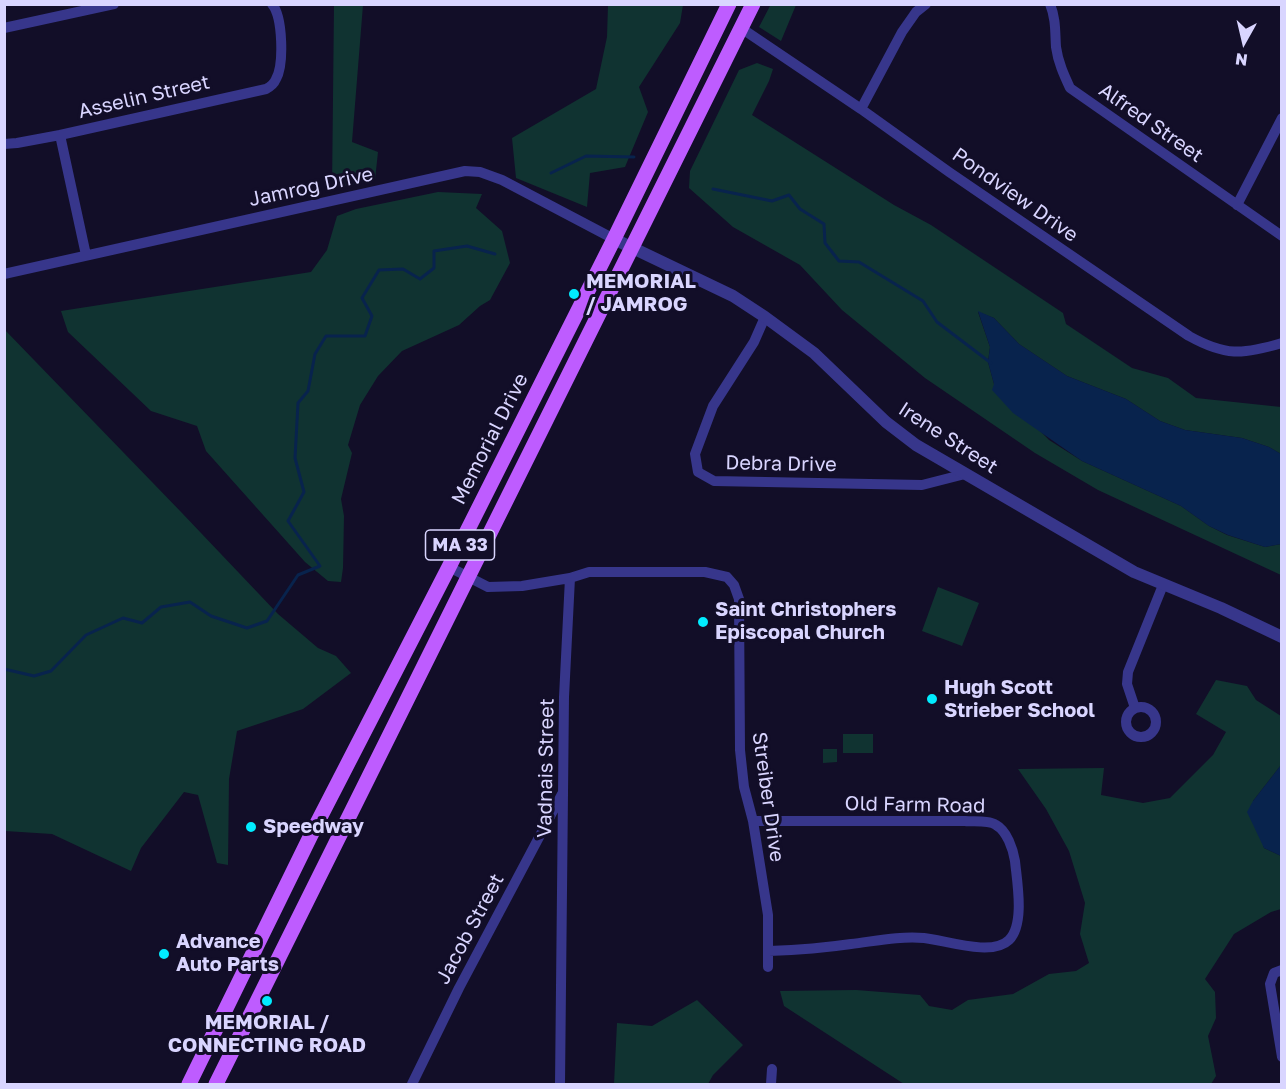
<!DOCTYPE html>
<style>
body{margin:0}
#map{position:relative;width:1286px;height:1089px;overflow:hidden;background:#120e28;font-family:"Golos Text",sans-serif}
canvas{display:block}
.frame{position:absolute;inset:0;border:6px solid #d9d5ff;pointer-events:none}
.north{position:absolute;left:1214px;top:12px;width:60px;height:60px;-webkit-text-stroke:4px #120e28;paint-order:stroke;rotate:188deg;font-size:16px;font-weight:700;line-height:24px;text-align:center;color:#d9d5ff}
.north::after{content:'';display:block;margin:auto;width:21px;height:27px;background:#d9d5ff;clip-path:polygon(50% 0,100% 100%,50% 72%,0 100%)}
</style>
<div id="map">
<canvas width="1286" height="1089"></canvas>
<div class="frame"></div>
<div class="north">N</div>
</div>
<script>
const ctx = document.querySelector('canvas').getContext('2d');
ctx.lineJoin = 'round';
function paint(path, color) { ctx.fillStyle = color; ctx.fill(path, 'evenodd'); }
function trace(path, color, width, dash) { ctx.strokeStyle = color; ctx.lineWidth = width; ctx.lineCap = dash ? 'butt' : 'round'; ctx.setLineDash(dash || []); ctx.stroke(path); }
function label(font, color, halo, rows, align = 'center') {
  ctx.font = font + ' "Golos Text",sans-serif'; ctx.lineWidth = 6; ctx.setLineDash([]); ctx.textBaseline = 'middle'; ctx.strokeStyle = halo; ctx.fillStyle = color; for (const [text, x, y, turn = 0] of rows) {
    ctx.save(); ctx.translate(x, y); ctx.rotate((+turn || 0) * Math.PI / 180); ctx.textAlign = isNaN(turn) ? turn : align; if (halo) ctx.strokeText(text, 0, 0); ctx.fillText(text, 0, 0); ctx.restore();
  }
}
paint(new Path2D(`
 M 771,4 L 796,5 L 781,41 L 759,27 Z
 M 334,5 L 363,5 L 352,142 L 378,152 L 375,180 L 332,189 Z
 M 608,5 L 683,5 L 680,23 L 639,87 L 648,112 L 625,167 L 590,173 L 587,207 L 516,178 L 512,138 L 596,89 L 607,37 Z
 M 757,63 L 773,69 L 769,81 L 752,115 L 894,205 L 931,225 L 1063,313 L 1066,324 L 1132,368 L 1168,378 L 1196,398 L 1281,407 L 1281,454 L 1269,447 L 1242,438 L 1185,430 L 1160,421 L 1126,399 L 1067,376 L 1019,344 L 994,318 L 978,312 L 990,347 L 988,362 L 994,384 L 1049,440 L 1082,461 L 1181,506 L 1209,526 L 1227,535 L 1265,547 L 1281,544 L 1281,575 L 1098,490 L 1035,453 L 925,378 L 842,310 L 800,265 L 733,227 L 689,188 L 690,171 L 739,70 Z
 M 438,192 L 482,194 L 476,208 L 502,231 L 510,263 L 490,300 L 480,306 L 459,325 L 402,351 L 378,376 L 360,405 L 348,445 L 352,453 L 341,499 L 344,516 L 343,568 L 341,582 L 328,581 L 305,562 L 206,451 L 197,426 L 151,411 L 68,332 L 61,311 L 311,272 L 327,250 L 337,216 L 356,209 Z
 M 5,330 L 182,513 L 278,614 L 318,648 L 336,656 L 351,673 L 303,709 L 237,731 L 229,779 L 228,865 L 217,863 L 198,795 L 184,792 L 141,848 L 131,871 L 52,834 L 5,831 Z
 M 938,587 L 979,603 L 962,646 L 922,631 Z
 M 1216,680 L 1247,686 L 1256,700 L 1281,716 L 1281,765 L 1253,801 L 1264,848 L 1281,856 L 1281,909 L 1271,912 L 1234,934 L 1205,979 L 1215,992 L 1216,1018 L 1208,1036 L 1216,1076 L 1211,1084 L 904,1084 L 784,1006 L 780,991 L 856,990 L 920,995 L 929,1006 L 952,1010 L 968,1000 L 1013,994 L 1049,974 L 1076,971 L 1089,963 L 1080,934 L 1085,903 L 1069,851 L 1046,809 L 1018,769 L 1104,768 L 1101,795 L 1143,803 L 1170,798 L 1213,755 L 1226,732 L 1196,714 Z
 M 843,734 L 873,734 L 873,753 L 843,753 Z
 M 823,749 L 837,749 L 837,762 L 823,763 Z
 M 697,1000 L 743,1045 L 713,1075 L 708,1084 L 614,1084 L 617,1023 L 652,1026 Z`), '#103331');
paint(new Path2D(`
 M 978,311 L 994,318 L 1019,344 L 1067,376 L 1126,399 L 1160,421 L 1185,430 L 1242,438 L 1269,447 L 1281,454 L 1281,544 L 1265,547 L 1228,535 L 1209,526 L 1181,506 L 1082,461 L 1013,413 L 992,390 L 994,384 L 988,362 L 990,347 Z
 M 1281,765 L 1281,856 L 1264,848 L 1247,812 L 1253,801 Z`), '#08234d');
trace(new Path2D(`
 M 551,173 L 586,156 L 634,157
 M 713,189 L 772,201 L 789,195 L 800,209 L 824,224 L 825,243 L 839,261 L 859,262 L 923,301 L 937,322 L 991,363
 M 4,669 L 34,676 L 51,671 L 86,635 L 123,618 L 142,623 L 161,607 L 190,602 L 211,616 L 247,628 L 267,621 L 298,575 L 320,566 L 288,521 L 304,492 L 295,458 L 298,403 L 308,391 L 315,354 L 326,336 L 365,336 L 372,316 L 362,298 L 379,270 L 403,269 L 420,279 L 434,268 L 434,251 L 467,246 L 495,254`), '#08234d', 3);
trace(new Path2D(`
 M 1050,4 C 1056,19 1055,32 1056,47 C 1058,62 1064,75 1070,88 L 1282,236
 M 4,28 L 114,4
 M 741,28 L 861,109 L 949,172 L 1189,336 C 1225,356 1242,355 1282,343
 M 861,109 L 902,32 L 916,12 L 926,4
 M 4,144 L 17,143 L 60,135
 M 1237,205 L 1282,118
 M 86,255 L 60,135 L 266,89 C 270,87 274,84 276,79 C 284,65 283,17 272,4
 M 4,274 L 465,171 L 480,172 L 502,180 L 614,239
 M 765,317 L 754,342 L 713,406 L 695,454 L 698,472 L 714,481 L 922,485 L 965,474
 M 449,567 L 488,587 L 522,586 L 570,578 L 564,697 L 560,1084
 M 570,578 L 589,572 L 705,572 L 727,577 L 734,585 L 739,599 L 740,750 L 744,787 L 753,821 L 768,915 L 768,967
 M1126 722a15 15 0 1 1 30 0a15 15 0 1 1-30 0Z
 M 1135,708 L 1127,684 L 1128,672 L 1163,585
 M 753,821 L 965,821 C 974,822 989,820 996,825 C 1007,831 1013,849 1015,861 C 1017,882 1025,924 1009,940 C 992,957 945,940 924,938 C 899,936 876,941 851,944 C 824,948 797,950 769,951
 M 1282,970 L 1274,973 L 1270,984 L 1282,1057
 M 412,1084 L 459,988 L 562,794
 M 771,1084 L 772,1069`), '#37368b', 10);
trace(new Path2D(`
 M 614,239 L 733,296 L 765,317 L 814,353 L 886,422 L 916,445 L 959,470 L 1134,572 L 1221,608 L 1282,637`), '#37368b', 12);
trace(new Path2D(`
 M 189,1084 L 311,835 L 449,567 L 614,239 L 729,4
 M 216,1084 L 753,4`), '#be5cff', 15);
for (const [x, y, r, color] of [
 [574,294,6,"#01ecff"],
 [703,622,6,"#01ecff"],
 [932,699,6,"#01ecff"],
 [251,827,6,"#01ecff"],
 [164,954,6,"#01ecff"],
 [267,1001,6,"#01ecff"]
]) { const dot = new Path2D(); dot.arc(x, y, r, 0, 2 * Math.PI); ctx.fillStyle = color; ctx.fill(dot); trace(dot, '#120e28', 2); }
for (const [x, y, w] of [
 [460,545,69]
]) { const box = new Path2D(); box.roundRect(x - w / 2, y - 15, w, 30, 4.5); ctx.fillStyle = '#120e28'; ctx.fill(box); trace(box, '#d9d5ff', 1.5); }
label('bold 18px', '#d9d5ff', null, [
 ["MA 33",460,545]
]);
label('20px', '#d9d5ff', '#120e28', [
 ["Asselin Street",144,97,-13],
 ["Alfred Street",1151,123,35],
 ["Jamrog Drive",311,187,-12],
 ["Pondview Drive",1015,195,35],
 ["Irene Street",948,438,33],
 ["Memorial Drive",490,439,-63],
 ["Debra Drive",781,464,1],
 ["Vadnais Street",546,768,-89],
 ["Streiber Drive",768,797,82],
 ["Old Farm Road",915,805,1],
 ["Jacob Street",470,929,-62]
]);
label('bold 20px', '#d9d5ff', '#120e28', [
 ["MEMORIAL",586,282],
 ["/ JAMROG",586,305],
 ["Saint Christophers",715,610],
 ["Episcopal Church",715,633],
 ["Hugh Scott",944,688],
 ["Strieber School",944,711],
 ["Speedway",263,827],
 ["Advance",176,942],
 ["Auto Parts",176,965],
 ["MEMORIAL /",267,1023,"center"],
 ["CONNECTING ROAD",267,1046,"center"]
], 'left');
</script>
